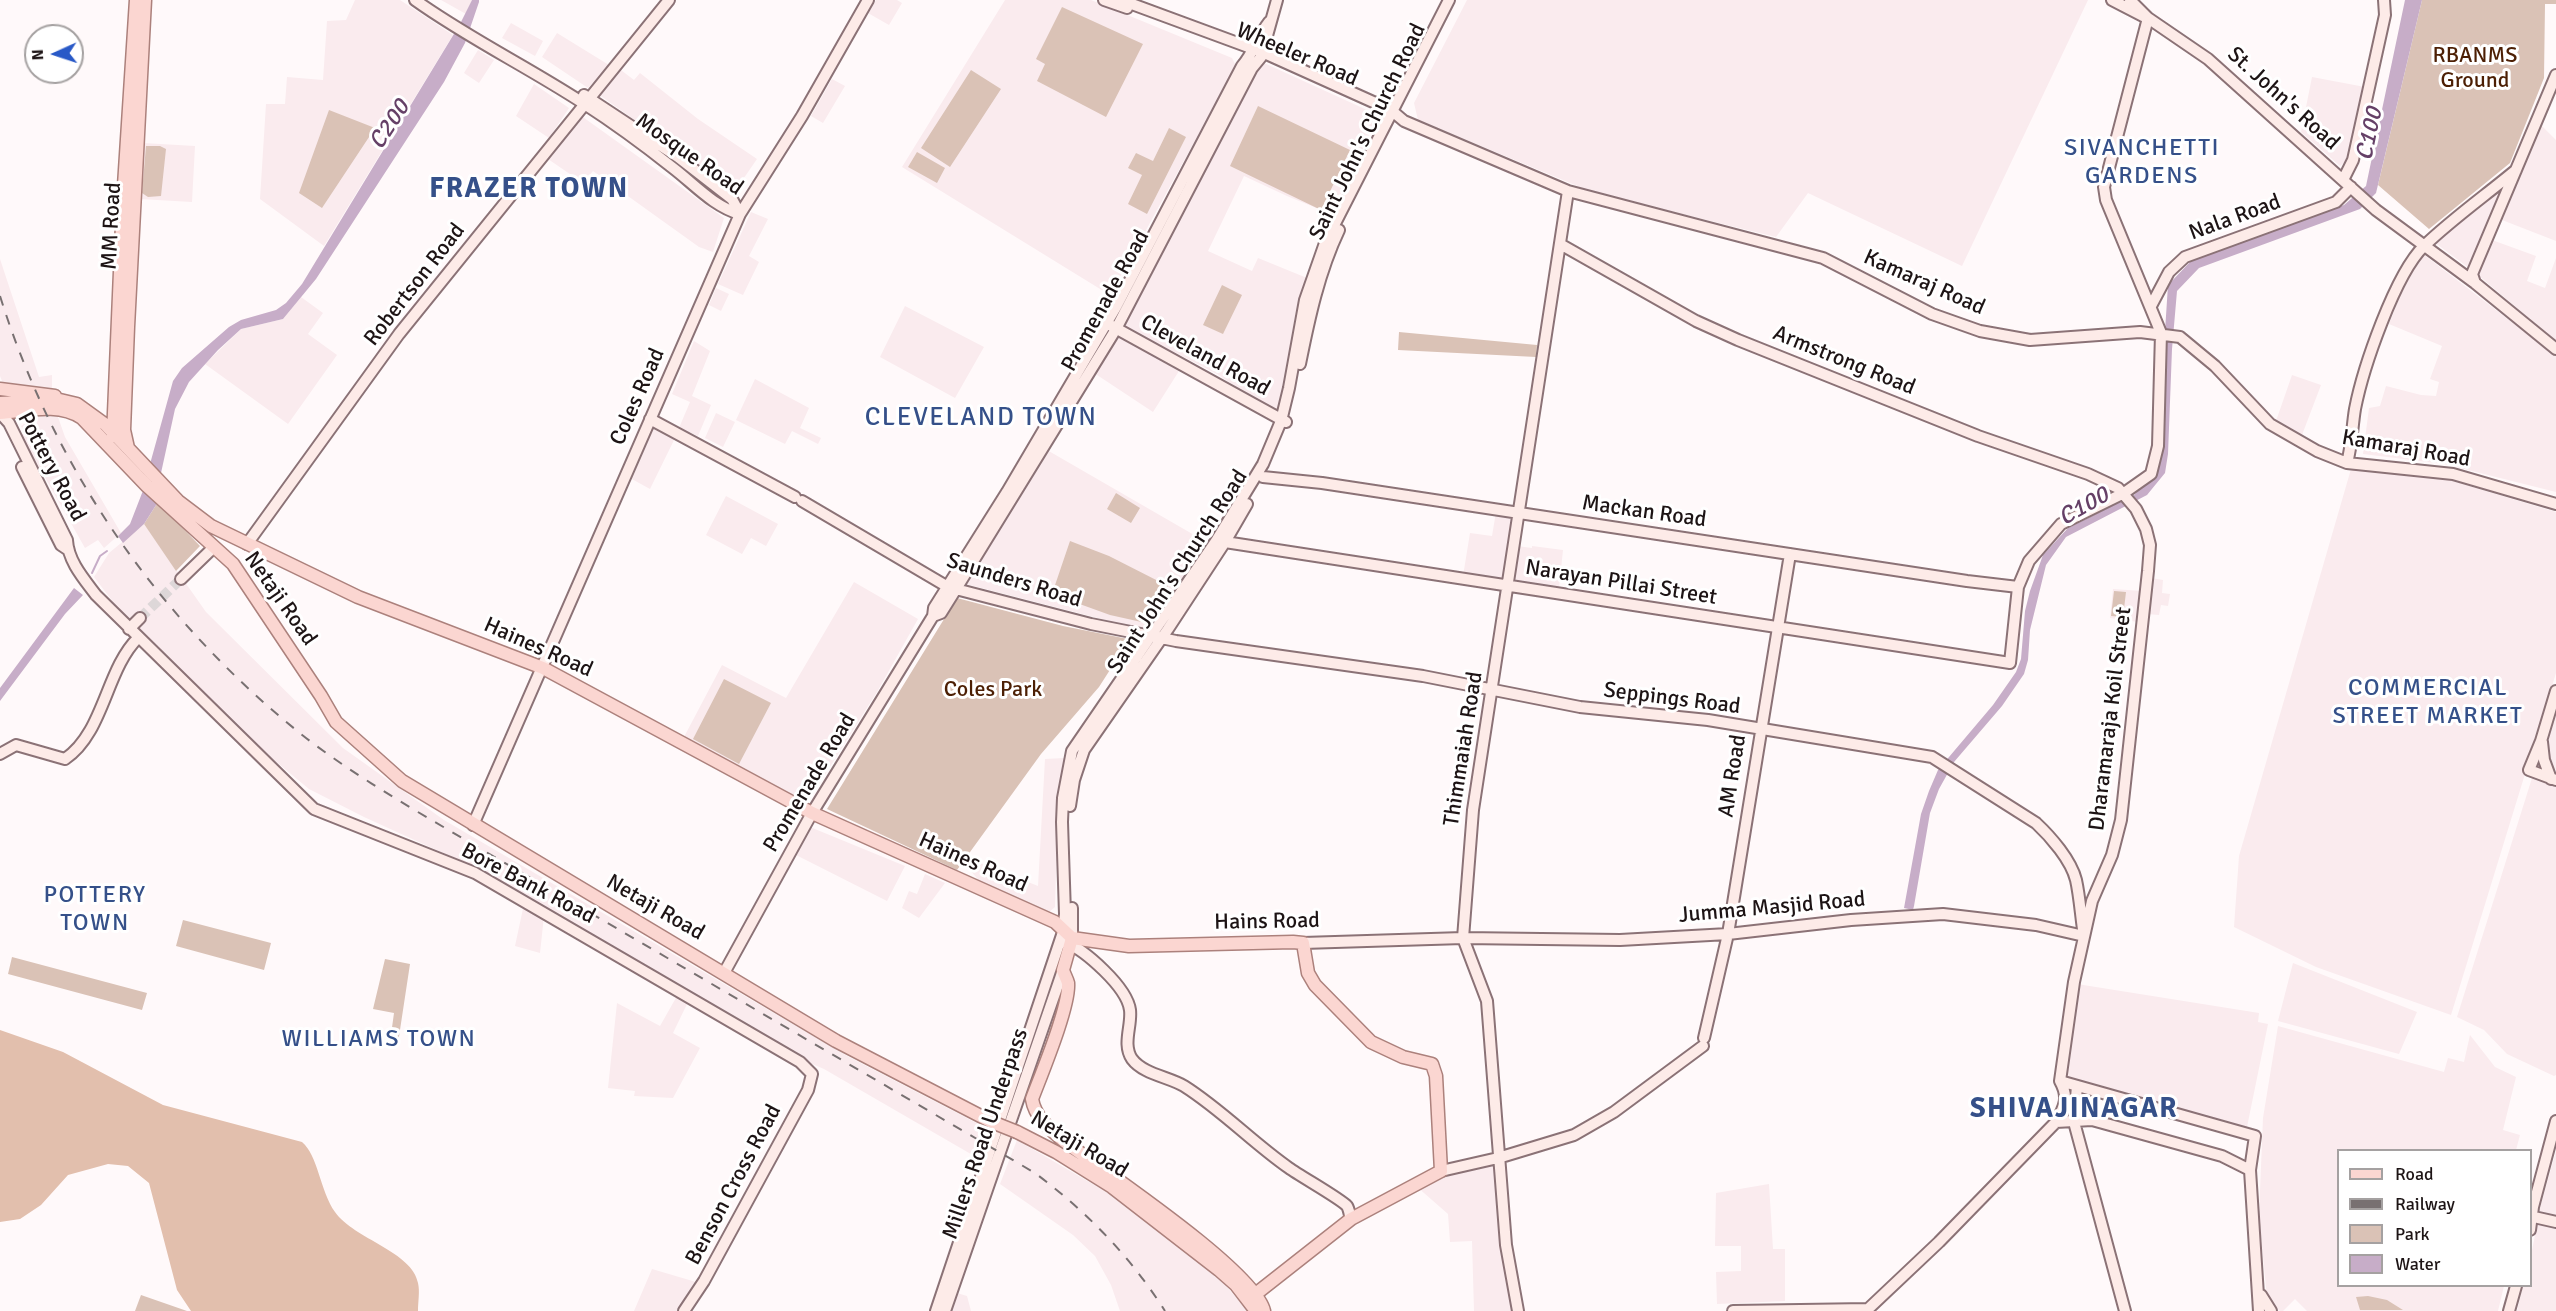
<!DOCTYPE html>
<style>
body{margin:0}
#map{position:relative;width:2556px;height:1311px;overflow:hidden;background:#fff9fa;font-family:Signika,sans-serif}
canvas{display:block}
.legend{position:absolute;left:2337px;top:1149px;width:195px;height:138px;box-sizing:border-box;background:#fff;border:2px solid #a5a1a1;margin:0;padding:8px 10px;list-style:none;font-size:18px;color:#1d1415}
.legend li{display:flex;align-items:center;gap:12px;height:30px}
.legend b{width:30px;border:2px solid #a5a1a1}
.north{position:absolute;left:24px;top:24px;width:60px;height:60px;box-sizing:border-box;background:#fff;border:2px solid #a5a1a1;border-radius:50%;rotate:267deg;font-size:16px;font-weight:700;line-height:24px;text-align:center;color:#1d1415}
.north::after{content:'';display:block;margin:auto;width:21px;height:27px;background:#2959c7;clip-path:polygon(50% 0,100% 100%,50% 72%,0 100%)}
</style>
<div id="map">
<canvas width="2556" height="1311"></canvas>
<ul class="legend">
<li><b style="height:8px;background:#fbd6d1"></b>Road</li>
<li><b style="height:8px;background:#787071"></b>Railway</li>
<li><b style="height:16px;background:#dac2b6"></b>Park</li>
<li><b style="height:16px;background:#c7adc8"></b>Water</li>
</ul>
<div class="north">N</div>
</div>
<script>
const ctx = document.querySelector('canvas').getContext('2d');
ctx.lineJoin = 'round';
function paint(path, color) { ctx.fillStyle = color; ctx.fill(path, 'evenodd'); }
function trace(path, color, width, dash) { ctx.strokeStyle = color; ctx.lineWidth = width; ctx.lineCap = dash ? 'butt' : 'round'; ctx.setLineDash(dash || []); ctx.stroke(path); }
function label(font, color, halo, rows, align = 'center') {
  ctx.font = font + ' Signika,sans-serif'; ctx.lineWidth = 6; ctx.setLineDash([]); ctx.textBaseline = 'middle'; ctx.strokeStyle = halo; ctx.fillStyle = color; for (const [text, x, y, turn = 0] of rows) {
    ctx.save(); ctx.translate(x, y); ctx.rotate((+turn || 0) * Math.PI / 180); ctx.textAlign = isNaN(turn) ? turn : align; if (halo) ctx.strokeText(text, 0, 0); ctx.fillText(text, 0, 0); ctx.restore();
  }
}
paint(new Path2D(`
 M 355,0 L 400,0 L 453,35 L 324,246 L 260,199 L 266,104 L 285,104 L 287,77 L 323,80 L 327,21 L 346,20 Z
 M 441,0 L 472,0 L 466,14 Z
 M 876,0 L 897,0 L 902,3 L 889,25 L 868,13 Z
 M 1005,0 L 1091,0 L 1232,58 L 1236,66 L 1112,292 L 1105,292 L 902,167 Z
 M 1467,0 L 2088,0 L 1962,266 L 1808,193 L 1776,237 L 1592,192 L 1418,120 L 1414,103 Z
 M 511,23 L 543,41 L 535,56 L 502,38 Z
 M 557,33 L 609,65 L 588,88 L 542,57 Z
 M 478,50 L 494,60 L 479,83 L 464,73 Z
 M 1264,63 L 1378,115 L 1334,213 L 1331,214 L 1287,196 L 1244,176 L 1208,251 L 1252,271 L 1258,258 L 1307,278 L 1295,316 L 1284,386 L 1276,414 L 1217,374 L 1121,325 L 1257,67 Z
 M 617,67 L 634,80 L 640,73 L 698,119 L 757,159 L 735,191 L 598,94 Z
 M 2312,77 L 2365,87 L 2349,158 L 2340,166 L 2301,132 Z
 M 832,79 L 845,86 L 823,123 L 811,116 Z
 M 534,84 L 569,108 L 549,138 L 516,116 Z
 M 580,115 L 724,218 L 713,252 L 699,247 L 593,171 L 583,183 L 548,159 Z
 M 2541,125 L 2556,140 L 2556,241 L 2502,220 Z
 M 143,143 L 195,146 L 192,202 L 140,199 Z
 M 2503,189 L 2469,268 L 2434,242 Z
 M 751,212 L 768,219 L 749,256 L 759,262 L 743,295 L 718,284 Z
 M 2492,240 L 2536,256 L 2527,281 L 2545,288 L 2556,258 L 2556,341 L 2478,275 Z
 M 2423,254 L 2556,356 L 2556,492 L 2444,464 L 2363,454 L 2369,408 L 2380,406 L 2386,386 L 2421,395 L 2436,396 L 2439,382 L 2430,379 L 2442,346 L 2389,324 L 2405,283 Z
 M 0,259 L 39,377 L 52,375 L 52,397 L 12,395 L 4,386 L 0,376 Z
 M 716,288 L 729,294 L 721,311 L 709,305 Z
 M 301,297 L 323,313 L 308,334 L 337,355 L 288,424 L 205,364 L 241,329 L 283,319 Z
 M 905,306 L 984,347 L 955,398 L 880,357 Z
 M 1117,335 L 1179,371 L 1153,412 L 1094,373 Z
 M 694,341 L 710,351 L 692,396 L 711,405 L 698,436 L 679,428 L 690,402 L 672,394 Z
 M 2292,375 L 2321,385 L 2302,435 L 2276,421 Z
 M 755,379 L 809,408 L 800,428 L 821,438 L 818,444 L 792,431 L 785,444 L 736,420 Z
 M 716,413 L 735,422 L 723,447 L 705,438 Z
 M 47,415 L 58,417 L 65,437 L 121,533 L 104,548 L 98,540 L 85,548 L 21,435 L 24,432 L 21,426 L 33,418 Z
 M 655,423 L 676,436 L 650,489 L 630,478 Z
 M 1047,450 L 1208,543 L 1148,631 L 962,583 Z
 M 2351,469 L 2446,479 L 2556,512 L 2556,673 L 2451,1015 L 2316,967 L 2234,927 L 2239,856 Z
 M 726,496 L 778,524 L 766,546 L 751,538 L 742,554 L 706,535 Z
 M 1496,512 L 1514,514 L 1504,583 L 1463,576 L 1470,533 L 1492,536 Z
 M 144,524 L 206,612 L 343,748 L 444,820 L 849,1057 L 988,1129 L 976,1157 L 824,1069 L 803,1060 L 476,868 L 364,817 L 309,789 L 263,751 L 117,607 L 94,577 L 109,553 Z
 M 1517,546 L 1532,548 L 1532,546 L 1563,550 L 1559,588 L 1512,581 Z
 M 2151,578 L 2163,580 L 2162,593 L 2170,594 L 2168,606 L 2161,605 L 2159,615 L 2147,614 Z
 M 854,582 L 918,619 L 877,692 L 806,805 L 684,737 L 722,665 L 786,698 Z
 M 2113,589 L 2142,591 L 2138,622 L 2110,618 Z
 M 2556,712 L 2556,768 L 2554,774 L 2545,745 Z
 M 1064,758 L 1058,800 L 1055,907 L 1049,912 L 982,884 L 969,869 L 973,860 L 1038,886 L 1045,759 Z
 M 2532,778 L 2556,786 L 2556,1075 L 2554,1076 L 2507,1054 L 2484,1030 L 2457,1017 Z
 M 810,827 L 905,866 L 887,901 L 796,855 Z
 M 925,874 L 945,883 L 919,918 L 902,908 L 909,891 L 917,894 Z
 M 524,904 L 544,916 L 540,953 L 515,946 Z
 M 2293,963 L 2417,1012 L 2399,1054 L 2278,1021 Z
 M 2077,984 L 2259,1013 L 2258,1022 L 2268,1024 L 2247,1127 L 2062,1078 Z
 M 677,996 L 688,1002 L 673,1033 L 700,1048 L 673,1098 L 634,1096 L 635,1091 L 608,1088 L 617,1003 L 660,1026 Z
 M 2278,1026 L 2444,1072 L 2448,1058 L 2464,1062 L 2470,1035 L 2495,1067 L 2516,1077 L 2503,1130 L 2520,1135 L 2516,1150 L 2338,1150 L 2338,1286 L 2504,1286 L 2498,1311 L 2307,1311 L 2295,1299 L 2283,1311 L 2280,1311 L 2267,1298 L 2259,1215 L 2263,1118 Z
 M 1017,1140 L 1108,1193 L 1211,1269 L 1248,1311 L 1120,1311 L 1111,1285 L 1095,1256 L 1073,1235 L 1000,1184 Z
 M 2556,1151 L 2556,1216 L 2539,1211 Z
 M 1491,1165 L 1496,1171 L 1503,1261 L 1512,1311 L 1474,1311 L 1472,1241 L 1450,1242 L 1448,1214 L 1416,1186 L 1444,1175 Z
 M 1769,1184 L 1773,1249 L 1785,1249 L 1785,1301 L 1717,1304 L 1716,1272 L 1741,1271 L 1741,1246 L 1715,1246 L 1716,1193 Z
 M 2538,1221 L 2556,1226 L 2556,1311 L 2517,1311 L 2523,1286 L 2530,1286 L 2531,1255 Z
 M 652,1269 L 696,1282 L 677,1311 L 634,1311 Z
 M 957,1293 L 967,1296 L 971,1311 L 951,1311 Z`), '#faebee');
paint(new Path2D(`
 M 2422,0 L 2556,0 L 2556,4 L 2545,4 L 2544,78 L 2510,163 L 2429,229 L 2378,185 Z
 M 1062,7 L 1143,44 L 1106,117 L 1037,81 L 1045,64 L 1036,59 Z
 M 971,70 L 1001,89 L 950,167 L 921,148 Z
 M 1258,106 L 1350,150 L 1321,210 L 1230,166 Z
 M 329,110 L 375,128 L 322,208 L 299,193 Z
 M 1169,128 L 1186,137 L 1147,214 L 1128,204 L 1142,175 L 1128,168 L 1136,153 L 1153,161 Z
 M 146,146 L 160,146 L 166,149 L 161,196 L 148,197 L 142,193 Z
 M 917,152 L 945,168 L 937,183 L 908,167 Z
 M 1222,285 L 1242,295 L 1223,334 L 1203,325 Z
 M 1399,332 L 1537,345 L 1536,357 L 1398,350 Z
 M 1116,493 L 1140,508 L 1131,523 L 1107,509 Z
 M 158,502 L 200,546 L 176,571 L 144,524 Z
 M 1070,541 L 1109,556 L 1168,586 L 1146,623 L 1110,615 L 1052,594 Z
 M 2114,591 L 2126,592 L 2123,617 L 2111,616 Z
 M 957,598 L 1063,626 L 1138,641 L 1123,663 L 1115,662 L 1099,687 L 1041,754 L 957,870 L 827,809 Z
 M 724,679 L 771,703 L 739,764 L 693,739 Z
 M 183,920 L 271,943 L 264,970 L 176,946 Z
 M 12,957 L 147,993 L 142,1010 L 8,974 Z
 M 385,959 L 410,964 L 398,1043 L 390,1042 L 394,1013 L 373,1009 Z
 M 141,1295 L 187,1311 L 135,1311 Z
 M 2368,1296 L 2387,1300 L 2403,1310 L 2360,1310 L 2356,1297 Z`), '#dac2b6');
paint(new Path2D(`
 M 0,1030 L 63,1052 L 163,1105 L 302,1142 C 318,1155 320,1191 335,1212 C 354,1239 413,1252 418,1283 C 420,1291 418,1302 418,1311 L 191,1311 L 177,1290 L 149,1183 L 128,1166 L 108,1164 L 68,1175 L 41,1205 L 20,1219 L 0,1222 Z`), '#e2bfad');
paint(new Path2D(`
 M 472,0 L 479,0 L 479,2 L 465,43 L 444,82 L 316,279 L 283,319 L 241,329 L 218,350 L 189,382 L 175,409 L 161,473 L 150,464 L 173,381 L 182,368 L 229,327 L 241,320 L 276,310 L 286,303 L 302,284 L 460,24 Z
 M 2405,0 L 2422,0 L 2376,193 L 2360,209 L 2199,268 L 2177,291 L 2172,349 L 2168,454 L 2165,473 L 2147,495 L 2066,537 L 2046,565 L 2030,630 L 2028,660 L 2024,674 L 2002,706 L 1954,762 L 1939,789 L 1930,813 L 1914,906 L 1913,910 L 1904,908 L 1921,814 L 1929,791 L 1938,770 L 1993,705 L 2016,672 L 2021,659 L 2025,611 L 2030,591 L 2043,555 L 2068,528 L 2134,495 L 2156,470 L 2168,285 L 2192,260 L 2344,205 L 2366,186 Z
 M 144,488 L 158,502 L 144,524 L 123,543 L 118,536 L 130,524 Z
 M 74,588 L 83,595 L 65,614 L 0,701 L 0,688 Z`), '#c7adc8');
trace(new Path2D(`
 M 92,573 L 100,556 L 107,551`), '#c7adc8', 2);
trace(new Path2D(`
 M 140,618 L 181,579`), '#ddd7d8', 10, [10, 5]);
const secondary = new Path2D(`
 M 415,0 C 468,38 528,67 583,103 C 614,123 644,145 673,168 C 694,184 714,207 740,214
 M 1104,0 L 1127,8
 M 1121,0 L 1262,52 L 1391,110 L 1404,121 L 1568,191 L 1823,258 L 1932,314 L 1980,331 L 2030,340 L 2140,332 L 2180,337 L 2215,366 L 2270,424 L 2317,451 L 2347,463 L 2453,474 L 2556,504
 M 2112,0 L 2143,16
 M 2130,0 L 2148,18 L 2208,59 L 2376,210 L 2475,283 L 2556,349
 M 584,95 L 678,157 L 732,199 L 740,214
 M 2343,180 L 2353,160 L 2385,15 L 2384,0
 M 1560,244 L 1696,321 L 1738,340 L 1978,436 L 2088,474 L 2118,488 L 2136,509 L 2146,529 L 2150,545 L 2148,571 L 2121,820 L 2112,855 L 2092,901 L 2074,982 L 2060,1081
 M 2475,283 L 2472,274 L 2556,75
 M 2151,306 L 2169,272 L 2185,257 L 2336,202 L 2351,187
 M 1110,325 L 1286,422
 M 1300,364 C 1309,319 1319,272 1339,230
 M 0,413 L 9,423 L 67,540 C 68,561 84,579 96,595 L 314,809 L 475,873 L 800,1062 L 812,1074 L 808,1090 L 704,1281 L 684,1311
 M 650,419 L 795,497
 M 2347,463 C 2352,445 2352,427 2355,409 C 2363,368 2395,274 2424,246 C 2452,219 2486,195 2516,170
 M 22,467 L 61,545 L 67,549
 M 1263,477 L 1322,483 L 1967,581 L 2018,587
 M 802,501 L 948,587 L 1091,624 L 1176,641 L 1423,676 L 1580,707 L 1708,720 L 1932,757 L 2036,823 C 2051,837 2071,860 2076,880 C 2080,898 2081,918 2084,936
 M 1225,542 L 2010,663 L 2018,587 L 2029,561 L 2061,524 L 2124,493 L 2151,474 L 2158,446 L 2161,333 L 2106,200 L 2104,187 L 2148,18
 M 247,544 L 399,334 L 669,0
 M 181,579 L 214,547
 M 933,616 L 941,613 L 956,589 L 1116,329 L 1252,68 L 1261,57 L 1277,0
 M 129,629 L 140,618
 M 2556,691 L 2541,741 L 2529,770 L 2556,780
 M 2542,742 L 2544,760 L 2551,779
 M 0,754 L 16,745 L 65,759 C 104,733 106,669 138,638
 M 1070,806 L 1074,780 L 1084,750 L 1168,629 L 1225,542 L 1247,504
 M 473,825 L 740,214 L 802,116 L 868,0
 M 1072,908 L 1072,938
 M 1065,942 C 1085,950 1127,987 1130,1010 C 1132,1026 1122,1044 1132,1059 C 1143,1074 1169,1077 1184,1086 C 1222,1110 1253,1143 1289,1168 C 1300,1176 1341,1199 1347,1206 C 1349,1209 1350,1216 1351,1219
 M 1303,943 L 1463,938 L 1620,940 L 1728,934 L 1851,920 L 1943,914 L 2036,925 L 2084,936
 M 724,973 L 812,813 L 933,616 L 934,608 L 1007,492 L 1116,307 L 1242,66 C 1254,52 1258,36 1269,22
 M 1704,1038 L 1728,934 L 1790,554
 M 2060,1081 L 2255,1136 L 2250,1170 L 2259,1311
 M 2077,1086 L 2074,1122 L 2125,1311
 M 2056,1122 C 2065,1106 2069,1097 2060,1081
 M 1441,1171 L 1498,1158 L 1574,1135 L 1614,1112 L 1703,1046
 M 2534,1217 L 2556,1222
 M 2530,1230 L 2533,1207 L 2556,1121
 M 2261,1295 L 2271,1311
 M 936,1311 L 1063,932 L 1065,914 L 1062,822 L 1063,798 L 1072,751 L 1216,541 L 1263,464 L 1281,421 L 1289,388 L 1305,300 L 1325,243 L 1449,0
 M 945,1311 L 1063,970
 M 1518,1311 L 1506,1245 L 1487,1001 L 1463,938 L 1473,810 L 1568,191
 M 1733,1311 L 1868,1309
 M 1866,1311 L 1939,1242 L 2056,1122 L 2092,1120 L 2222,1156 L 2250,1170
 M 2509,1311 L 2516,1286`);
const primary = new Path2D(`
 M 0,389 L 55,396
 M 0,403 L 60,400 L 77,404 L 106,425 L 178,501 L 211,526 L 358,597 L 543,668 L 812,813 L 1055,922 L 1072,938 L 1129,946 L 1293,942 L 1303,943 L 1308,973 L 1315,985 L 1371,1042 L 1403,1057 L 1432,1064 L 1436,1076 L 1441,1171 L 1351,1219 L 1248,1300
 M 0,413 C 27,411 58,402 82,418 L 147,486 L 233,564 L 321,696 L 336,722 L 402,781 L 836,1041 L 992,1122
 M 113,436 L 123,201 L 136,0
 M 128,448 L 124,430 L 128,327 L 145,0
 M 1072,938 L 1063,970 C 1064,974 1067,979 1068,983 C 1070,1006 1041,1075 1032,1099 C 1035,1118 1051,1130 1064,1141 C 1102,1170 1255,1271 1264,1311
 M 1017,1132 L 1056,1152 L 1112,1187 L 1219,1270 L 1236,1285 L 1256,1311`);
trace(secondary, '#8b7276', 14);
trace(primary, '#ac817c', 15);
trace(secondary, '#fdebe8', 10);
trace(primary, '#fbd6d1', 12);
trace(new Path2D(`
 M 0,296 C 55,472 162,624 306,738 C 345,768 386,793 428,818 L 1035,1173 C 1087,1212 1130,1256 1165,1311`), '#787071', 2, [10, 10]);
const primaryBridge = new Path2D(`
 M 992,1122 L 1017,1132`);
trace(primaryBridge, '#ac817c', 15, []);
trace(primaryBridge, '#fbd6d1', 12);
label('22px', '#1d1415', '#fff', [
 ["Wheeler Road",1297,55,23],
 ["St. John's Road",2283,99,42],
 ["Saint John's Church Road",1368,132,-64],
 ["Mosque Road",689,155,35],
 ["Nala Road",2235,218,-20],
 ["MM Road",112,226,-87],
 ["Kamaraj Road",1924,283,24],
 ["Robertson Road",415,285,-52],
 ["Promenade Road",1106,301,-61],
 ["Cleveland Road",1205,356,29],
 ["Armstrong Road",1844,361,22],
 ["Coles Road",638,397,-66],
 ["Kamaraj Road",2406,449,10],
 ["Pottery Road",51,467,62],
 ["Mackan Road",1644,512,8],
 ["Saint John's Church Road",1178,572,-57],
 ["Saunders Road",1014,581,17],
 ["Narayan Pillai Street",1621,583,9],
 ["Netaji Road",280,599,55],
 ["Haines Road",538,648,24],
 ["Seppings Road",1672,699,7],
 ["Dharamaraja Koil Street",2111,719,-83],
 ["Thimmaiah Road",1464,749,-81],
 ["AM Road",1733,776,-81],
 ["Promenade Road",810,783,-59],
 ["Haines Road",973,863,24],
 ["Bore Bank Road",528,884,28],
 ["Netaji Road",655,908,30],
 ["Jumma Masjid Road",1772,908,-5],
 ["Hains Road",1267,922,-1],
 ["Millers Road Underpass",986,1134,-71],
 ["Netaji Road",1079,1145,31],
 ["Benson Cross Road",734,1185,-62]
]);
label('22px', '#4c1f04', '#fff', [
 ["RBANMS",2475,56],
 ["Ground",2475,81],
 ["Coles Park",993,690]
]);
label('italic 24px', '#654067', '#fff', [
 ["C200",390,125,-57],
 ["C100",2370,134,-78],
 ["C100",2084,507,-30]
]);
ctx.letterSpacing = '1.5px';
label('24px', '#355089', '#fff', [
 ["SIVANCHETTI",2142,149],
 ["GARDENS",2142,177],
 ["COMMERCIAL",2428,689],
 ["STREET MARKET",2428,717],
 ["POTTERY",95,896],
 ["TOWN",95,924],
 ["WILLIAMS TOWN",379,1040]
]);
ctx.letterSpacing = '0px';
ctx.letterSpacing = '1.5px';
label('26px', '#355089', '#fff', [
 ["CLEVELAND TOWN",981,418]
]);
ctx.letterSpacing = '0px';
ctx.letterSpacing = '1.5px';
label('bold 28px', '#355089', '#fff', [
 ["FRAZER TOWN",529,190],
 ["SHIVAJINAGAR",2074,1110]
]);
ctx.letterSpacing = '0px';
</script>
